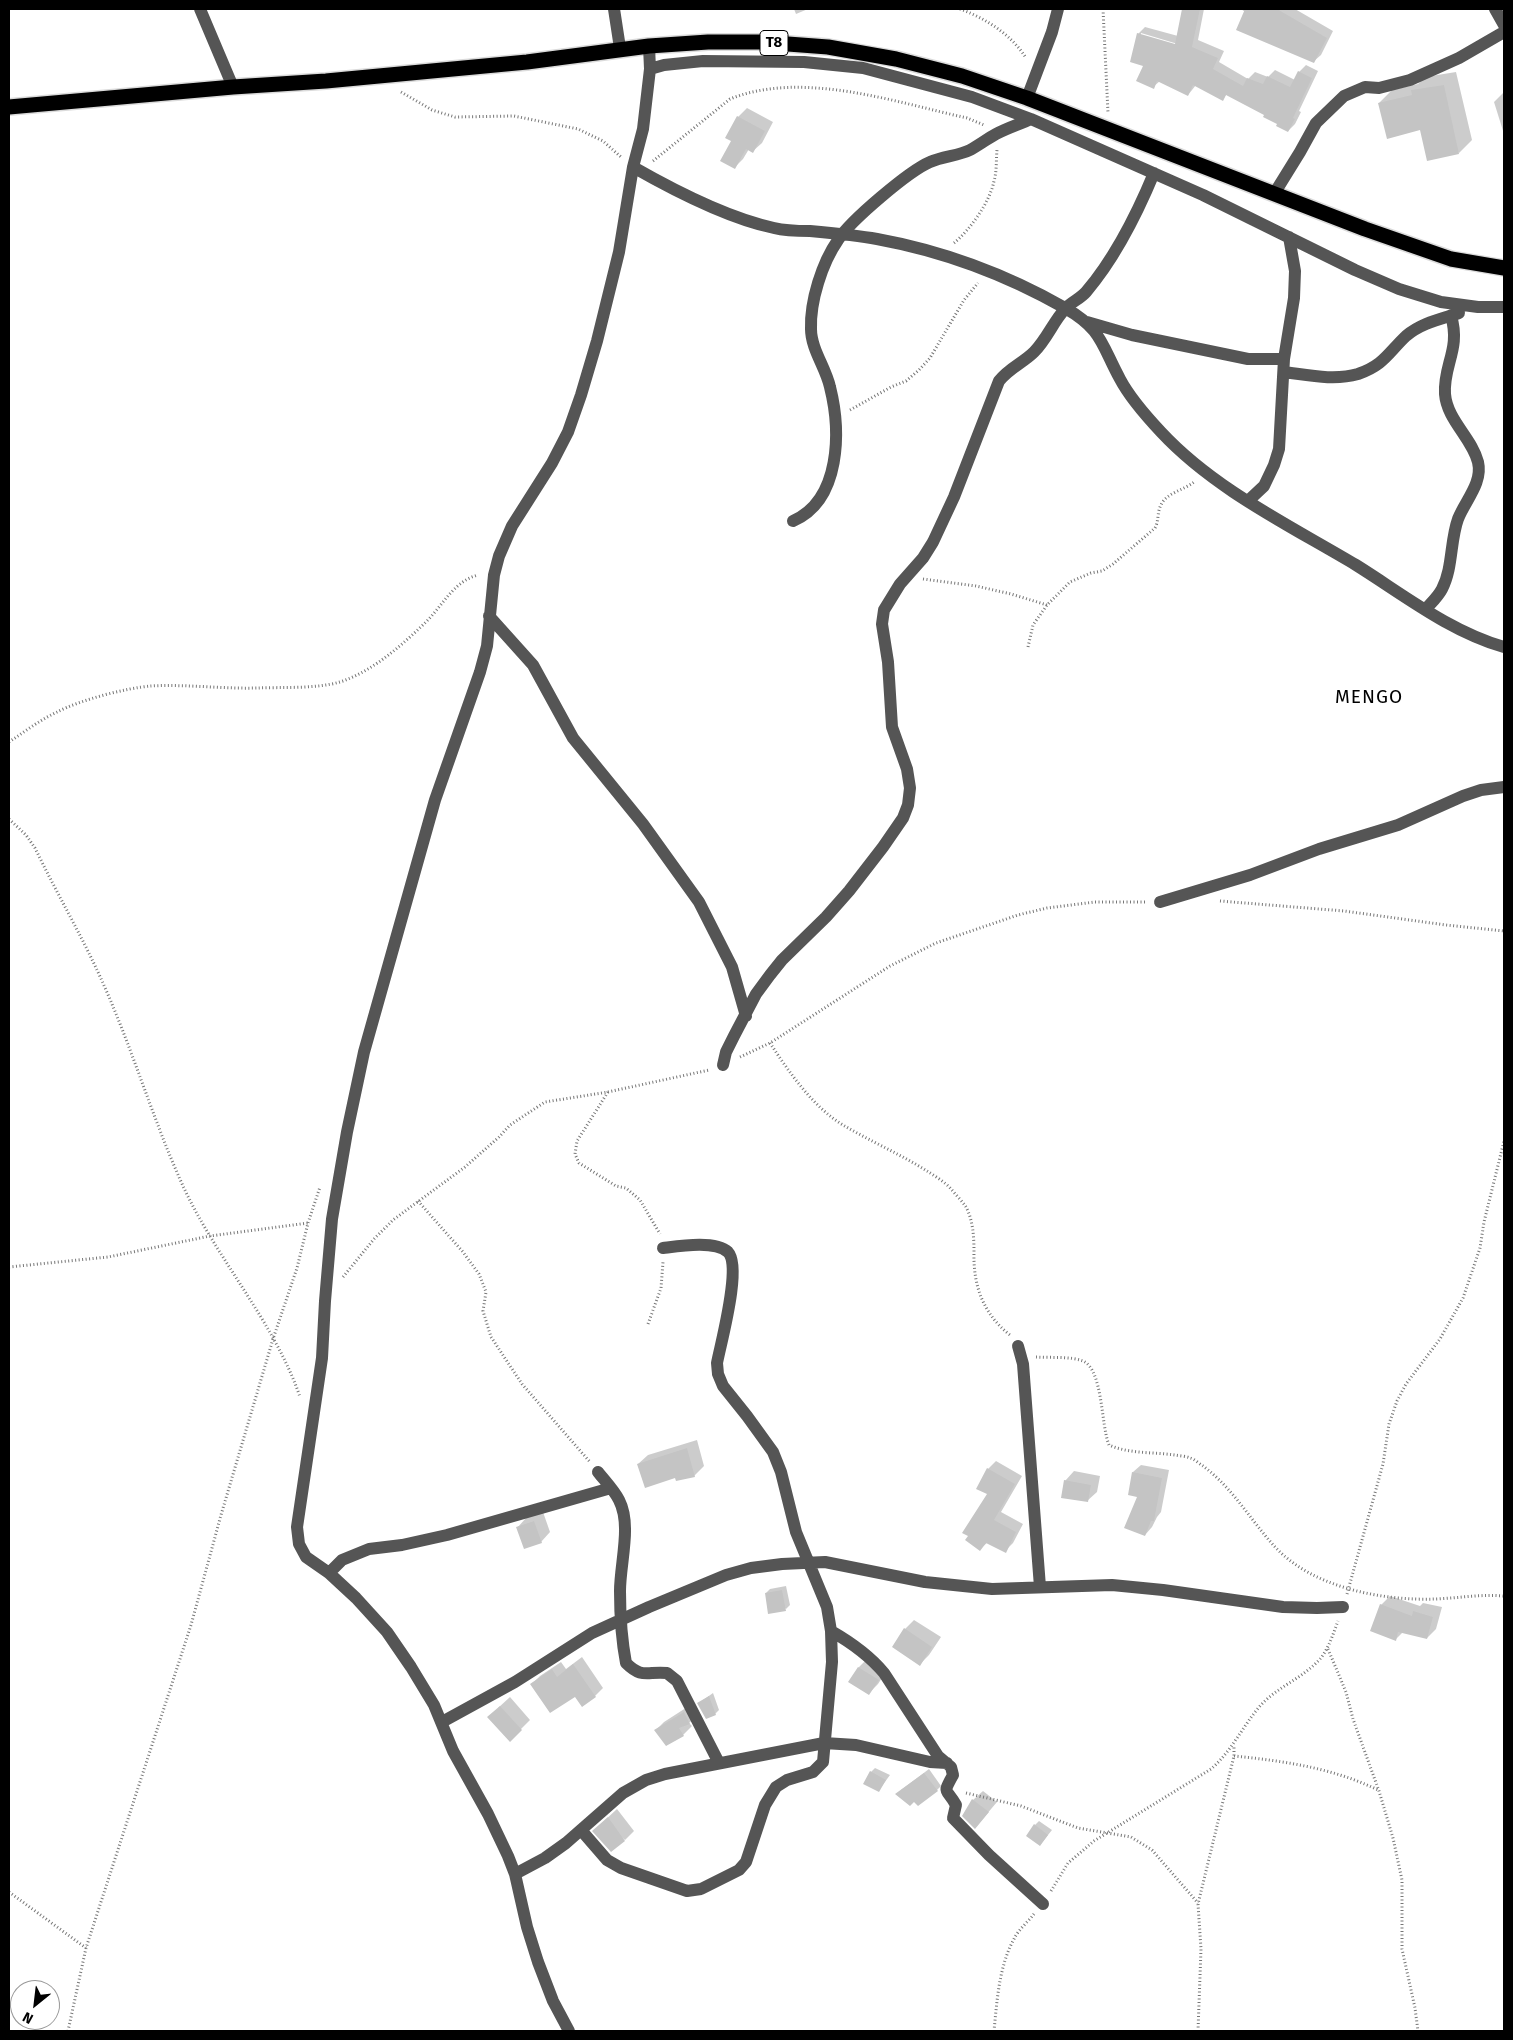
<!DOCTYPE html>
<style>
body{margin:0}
#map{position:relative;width:1513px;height:2040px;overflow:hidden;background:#fff;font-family:"Fira Sans",sans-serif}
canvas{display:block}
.frame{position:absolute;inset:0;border:10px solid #000;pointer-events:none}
.north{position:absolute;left:10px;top:1980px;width:50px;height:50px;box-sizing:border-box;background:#fff;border:1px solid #999;border-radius:50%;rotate:209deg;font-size:14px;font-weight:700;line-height:20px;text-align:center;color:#000}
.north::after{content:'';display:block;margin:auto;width:18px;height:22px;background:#000;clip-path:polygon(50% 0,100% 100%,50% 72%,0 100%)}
</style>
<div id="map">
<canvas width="1513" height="2040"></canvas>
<div class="frame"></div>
<div class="north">N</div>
</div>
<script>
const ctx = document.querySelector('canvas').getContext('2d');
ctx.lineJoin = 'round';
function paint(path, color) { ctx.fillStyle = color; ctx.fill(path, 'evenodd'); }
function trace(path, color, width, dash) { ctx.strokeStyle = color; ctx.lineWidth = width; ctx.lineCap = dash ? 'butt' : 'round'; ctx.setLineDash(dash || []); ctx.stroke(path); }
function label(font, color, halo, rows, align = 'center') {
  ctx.font = font + ' "Fira Sans",sans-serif'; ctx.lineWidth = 4; ctx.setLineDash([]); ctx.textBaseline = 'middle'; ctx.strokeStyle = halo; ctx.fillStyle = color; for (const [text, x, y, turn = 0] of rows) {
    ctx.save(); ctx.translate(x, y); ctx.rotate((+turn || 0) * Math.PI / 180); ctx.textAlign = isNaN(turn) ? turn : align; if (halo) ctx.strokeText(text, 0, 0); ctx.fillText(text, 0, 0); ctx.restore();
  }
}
paint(new Path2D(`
 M 794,9 L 808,9 L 796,14 Z
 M 1184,9 L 1204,9 L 1198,40 L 1224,51 L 1219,62 L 1248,79 L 1255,72 L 1268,77 L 1275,70 L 1295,80 L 1299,72 L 1306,65 L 1318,71 L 1299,111 L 1301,112 L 1295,124 L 1288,131 L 1265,114 L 1227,94 L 1222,99 L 1196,85 L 1188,95 L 1160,81 L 1153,87 L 1144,65 L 1138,34 L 1145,27 L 1178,36 ZM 1141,33 L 1181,45 L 1181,47 L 1141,36 Z
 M 1241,9 L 1295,9 L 1333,31 L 1321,55 L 1314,61 Z
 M 1456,72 L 1472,140 L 1459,153 L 1379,103 L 1392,90 L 1418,84 L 1425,77 Z
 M 1504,92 L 1504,134 L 1494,102 Z
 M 747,108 L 773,122 L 762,143 L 753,151 L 749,149 L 743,159 L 735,167 L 733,140 L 738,117 Z
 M 697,1440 L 704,1466 L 694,1476 L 676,1476 L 638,1464 L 648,1455 Z
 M 996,1461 L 1022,1476 L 1001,1512 L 1023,1524 L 1013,1543 L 1005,1551 L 988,1542 L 980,1549 L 988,1494 L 988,1469 Z
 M 1141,1465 L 1169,1470 L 1161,1512 L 1157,1517 L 1152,1527 L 1145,1535 L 1133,1472 Z
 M 1074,1471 L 1100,1476 L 1097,1492 L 1087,1501 L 1065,1481 Z
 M 543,1512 L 550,1532 L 541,1542 L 517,1528 L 526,1518 Z
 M 786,1586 L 790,1605 L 786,1609 L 766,1593 L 770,1589 Z
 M 1390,1596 L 1420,1606 L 1423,1603 L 1442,1607 L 1436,1629 L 1427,1638 L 1403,1632 L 1396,1639 L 1381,1605 Z
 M 914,1620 L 941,1637 L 929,1655 L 920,1664 L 905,1629 Z
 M 582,1657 L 603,1688 L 595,1696 L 575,1695 L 532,1684 L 540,1676 L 561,1662 L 566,1669 Z
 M 868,1658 L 887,1670 L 878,1684 L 869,1693 L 850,1682 L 859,1667 Z
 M 713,1693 L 719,1710 L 715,1714 L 699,1703 Z
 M 510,1697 L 530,1720 L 510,1740 L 498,1708 Z
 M 692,1704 L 698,1715 L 689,1723 L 692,1726 L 683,1735 L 666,1744 L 656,1730 L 664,1722 Z
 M 875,1768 L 890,1775 L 879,1790 L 871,1772 Z
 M 929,1769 L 941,1786 L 937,1790 L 914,1801 L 901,1790 Z
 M 983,1791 L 997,1802 L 975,1828 L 973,1800 Z
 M 617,1809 L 634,1831 L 625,1840 L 603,1822 Z
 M 1039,1821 L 1052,1830 L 1040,1845 L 1035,1825 Z`), '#0003');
paint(new Path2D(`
 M 1182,9 L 1200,9 L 1192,47 L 1218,58 L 1213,69 L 1243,86 L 1247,78 L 1263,84 L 1267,76 L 1290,87 L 1298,71 L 1312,78 L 1293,118 L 1295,119 L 1288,132 L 1276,126 L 1277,124 L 1263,117 L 1264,115 L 1226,95 L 1223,101 L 1193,85 L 1188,96 L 1157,81 L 1154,89 L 1136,81 L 1143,66 L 1130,62 L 1137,33 L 1175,44 Z
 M 1245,9 L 1277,9 L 1327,38 L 1314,63 L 1236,30 Z
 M 1444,85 L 1459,154 L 1427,161 L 1420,130 L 1387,139 L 1378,103 L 1412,95 L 1411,90 Z
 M 737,116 L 765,131 L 753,153 L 746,149 L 735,169 L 720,161 L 731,141 L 725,138 Z
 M 687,1448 L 695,1477 L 676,1481 L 675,1478 L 645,1488 L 637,1464 Z
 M 987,1468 L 1015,1484 L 994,1520 L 1016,1532 L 1006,1553 L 986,1543 L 980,1551 L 965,1540 L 968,1536 L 962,1533 L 987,1494 L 976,1489 Z
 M 1132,1472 L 1162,1478 L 1154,1521 L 1151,1521 L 1145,1536 L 1124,1528 L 1137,1497 L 1128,1495 Z
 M 1064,1480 L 1091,1485 L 1088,1502 L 1061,1498 Z
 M 534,1521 L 542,1543 L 524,1549 L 516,1527 Z
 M 782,1590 L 786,1611 L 768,1614 L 765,1593 Z
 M 1380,1604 L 1412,1616 L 1413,1611 L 1433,1617 L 1427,1639 L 1398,1632 L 1396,1641 L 1370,1631 Z
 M 904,1628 L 932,1647 L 920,1666 L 892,1647 Z
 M 573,1664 L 596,1697 L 582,1707 L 575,1697 L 550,1713 L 530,1684 L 552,1669 L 557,1677 Z
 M 858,1667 L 879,1680 L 869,1695 L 848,1682 Z
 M 709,1696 L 716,1715 L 706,1719 L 697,1703 Z
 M 500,1706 L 522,1730 L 510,1742 L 487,1717 Z
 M 684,1712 L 690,1724 L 679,1728 L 684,1736 L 666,1746 L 654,1730 Z
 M 870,1771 L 886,1780 L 879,1792 L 863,1784 Z
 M 924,1773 L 938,1791 L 918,1806 L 914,1802 L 910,1806 L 895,1794 Z
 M 972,1799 L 989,1812 L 975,1829 L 962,1816 Z
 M 608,1817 L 625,1841 L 611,1852 L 592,1831 Z
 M 1034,1824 L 1048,1835 L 1040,1846 L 1026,1836 Z`), '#c4c4c4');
const highway = new Path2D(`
 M 9,107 L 233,87 L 326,81 L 527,62 L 649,46 L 708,42 L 761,42 L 828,47 L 896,59 L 962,76 L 1027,98 L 1365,229 L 1451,259 L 1504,268`);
trace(highway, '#dbdbdb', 18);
trace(new Path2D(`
 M 960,9 C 985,18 1012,35 1026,58
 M 1103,9 L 1108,113
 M 401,92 L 432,110 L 455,117 L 514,116 L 578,129 L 603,141 L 621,157
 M 653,161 L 730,99 C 802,70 895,102 967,118 L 984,125
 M 954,243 C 970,230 990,202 994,181 C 997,171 996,160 997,150
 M 850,410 L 891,387 L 906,381 L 919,370 L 930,358 L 964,300 L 978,283
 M 923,579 L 976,586 L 1011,594 L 1047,605
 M 1028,647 L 1033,625 L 1047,605 L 1070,582 L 1091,573 L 1102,571 L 1113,564 L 1155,528 C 1159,521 1157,512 1161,505 C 1166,493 1184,490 1194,482
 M 9,742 C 24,732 40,720 57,712 C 80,700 126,688 151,686 C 186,684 222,689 257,688 C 282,687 316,689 340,682 C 373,671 401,646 426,622 C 443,605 454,581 478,575
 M 9,819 L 26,835 L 35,848 C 58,896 85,941 106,990 C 134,1054 154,1122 183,1186 C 216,1258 275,1323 300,1397
 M 1220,901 L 1344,911 L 1446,925 L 1504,931
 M 770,1043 C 789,1072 813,1107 843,1125 C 870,1141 900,1154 927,1171 C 935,1176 945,1182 951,1189 C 956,1195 962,1201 966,1207 C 973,1220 974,1237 974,1252 C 973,1285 983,1314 1010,1335
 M 740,1057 L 770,1043 L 890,966 L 936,943 L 1018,915 L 1047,908 L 1095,902 L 1147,902
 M 608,1092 L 577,1141 L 575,1154 L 579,1163 L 616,1186 L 626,1188 L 640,1200 L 660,1234
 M 418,1201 L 463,1252 L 479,1274 L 486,1292 L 483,1311 L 491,1337 L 522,1384 L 590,1462
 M 9,1267 L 108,1257 L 210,1236 L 308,1223
 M 343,1277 L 374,1239 L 393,1220 L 465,1167 L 499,1137 L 510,1125 L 545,1102 L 608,1092 L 709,1070
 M 648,1324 L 661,1288 L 663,1262
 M 1036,1357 C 1051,1358 1070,1356 1083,1361 C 1103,1369 1101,1426 1109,1445 C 1129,1454 1154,1452 1175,1455 C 1180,1456 1186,1456 1190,1458 C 1195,1459 1199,1464 1203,1466 C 1233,1488 1251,1521 1276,1548 C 1314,1588 1383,1601 1436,1599 C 1459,1598 1481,1594 1504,1596
 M 1347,1594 L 1383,1464 L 1389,1424 L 1397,1401 L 1406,1384 L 1440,1339 L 1463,1298 L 1480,1248 L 1484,1222 L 1504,1141
 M 1328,1649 L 1346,1692 L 1353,1719 L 1379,1791 L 1393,1838 L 1402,1880 L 1402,1949 L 1415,2008 L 1418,2031
 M 1234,1756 C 1284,1761 1333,1768 1378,1790
 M 966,1793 L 1021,1806 L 1078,1828 L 1131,1837 L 1152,1850 L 1198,1903
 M 1051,1891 L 1068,1863 L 1094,1841 L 1211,1769 C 1232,1751 1242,1727 1260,1706 C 1277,1687 1303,1678 1320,1659 C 1329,1648 1333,1634 1338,1621
 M 9,1892 L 86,1948
 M 68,2031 L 86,1948 L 191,1625 L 221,1515 L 273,1339 L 297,1268 L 308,1223 L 320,1187
 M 994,2031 C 997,2001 999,1966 1014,1939 C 1018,1930 1028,1922 1034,1914
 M 1198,2031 L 1201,1949 L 1198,1904 L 1234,1756 L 1234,1746`), '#777', 3, [1, 2.5]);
trace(new Path2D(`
 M 200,9 L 233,87
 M 614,9 L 620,48
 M 1495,9 L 1504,25
 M 650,69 L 664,65 L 703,61 L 804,62 L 863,68 L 972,97 L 1031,119 L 1203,195 L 1355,270 L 1399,289 L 1441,302 L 1478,307 L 1504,307
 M 1027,98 L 1052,32 L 1058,9
 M 633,167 C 675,191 727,218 774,228 C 786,231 799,231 810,231 C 832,233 855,235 877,239 C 943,251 1007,275 1065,308 C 1102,329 1101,344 1120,379 C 1130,398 1146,416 1161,432 C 1214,489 1289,525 1356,565 C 1404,595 1449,631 1504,647
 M 1274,194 L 1300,152 L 1316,123 L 1344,96 L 1365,87 L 1379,88 L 1410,80 L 1459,58 L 1504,32
 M 1087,322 L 1132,335 L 1248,359 L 1284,359
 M 1284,372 C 1308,375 1334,381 1358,374 C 1384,365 1388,353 1406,336 C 1421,323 1441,319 1459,313
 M 1248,501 L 1264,486 L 1274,465 L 1279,449 L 1284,359 L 1294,298 L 1295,271 L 1289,237
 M 793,521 C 841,500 841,431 830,387 C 826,368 811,349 811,329 C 810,301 822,263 838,240 C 851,220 909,171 930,162 C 943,156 958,156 970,150 C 979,145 987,139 996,134 C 1007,128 1020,124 1031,119
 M 1425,610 C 1430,604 1438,597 1442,589 C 1453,568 1450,541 1458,519 C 1465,501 1483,483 1478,462 C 1472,438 1447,420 1445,394 C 1443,365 1461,349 1451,316
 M 489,616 L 533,665 L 573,738 L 643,824 L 699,902 L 732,967 L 746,1016
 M 1160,902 L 1250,875 L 1319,849 L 1398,825 L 1463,796 L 1481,790 L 1504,787
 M 723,1065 L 726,1052 L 734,1036 L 756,994 L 770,975 L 782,960 L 826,917 L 849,891 L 883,847 L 903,818 L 908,805 L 910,788 L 907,769 L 892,727 L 888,662 L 882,624 L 884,610 L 900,584 L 923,558 L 933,542 L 954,497 L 999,381 C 1009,368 1023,363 1034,352 C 1047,339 1053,322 1065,309 C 1071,302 1080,299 1086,292 C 1115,258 1137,214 1154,173
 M 1018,1346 L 1023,1364 L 1040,1587
 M 598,1472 C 605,1481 614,1490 619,1500 C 632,1525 620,1563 620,1591 C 620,1612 622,1642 626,1663 C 642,1679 647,1671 667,1673 L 677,1681 L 719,1763
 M 329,1573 L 342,1560 L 369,1549 L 402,1545 L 447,1535 L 611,1488
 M 831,1631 C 852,1643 869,1655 884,1673 L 938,1756 L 951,1767 L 953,1775 C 942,1795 946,1787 956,1805 L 953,1818 L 989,1855 L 1043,1904
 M 442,1722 L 515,1682 L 592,1633 L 649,1607 L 726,1575 L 751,1568 L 782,1564 L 825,1562 L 925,1582 L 992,1589 L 1112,1585 L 1163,1590 L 1283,1607 L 1317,1608 L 1343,1607
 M 581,1830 L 607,1860 L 621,1868 L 687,1891 L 701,1889 L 739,1870 L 746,1862 L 765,1805 L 776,1787 L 787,1780 L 813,1772 L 823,1762 L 832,1662 L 831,1631 L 827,1607 L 796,1532 L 781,1472 L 773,1452 L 747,1416 L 723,1386 L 718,1374 L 717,1363 C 721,1342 742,1267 728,1252 C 715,1240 679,1246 663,1248
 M 515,1874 L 545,1858 L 566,1843 L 623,1793 L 646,1780 L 665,1774 L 824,1743 L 856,1745 L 930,1762 L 947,1763
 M 569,2031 L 553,2001 L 538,1962 L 527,1927 L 515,1874 L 508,1856 L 488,1814 L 453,1751 L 434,1705 L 411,1667 L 387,1632 L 356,1598 L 329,1573 L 306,1557 L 299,1544 L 297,1527 L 322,1358 L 325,1301 L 332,1219 L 347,1132 L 364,1052 L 435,800 L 480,672 L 487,646 L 494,575 L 499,556 L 512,526 L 552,463 L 568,432 L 581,395 L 597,341 L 619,252 L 633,167 L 643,129 L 650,69 L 649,46`), '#555', 12);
trace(highway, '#000', 15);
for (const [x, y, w] of [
 [774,43,28]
]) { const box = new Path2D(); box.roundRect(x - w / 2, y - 12.5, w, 25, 4); ctx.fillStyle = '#fff'; ctx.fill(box); trace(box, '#000', 1); }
label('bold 15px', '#000', null, [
 ["T8",774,43]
]);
ctx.letterSpacing = '1px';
label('19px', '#000', '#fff', [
 ["MENGO",1369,698]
]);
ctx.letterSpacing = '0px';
</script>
